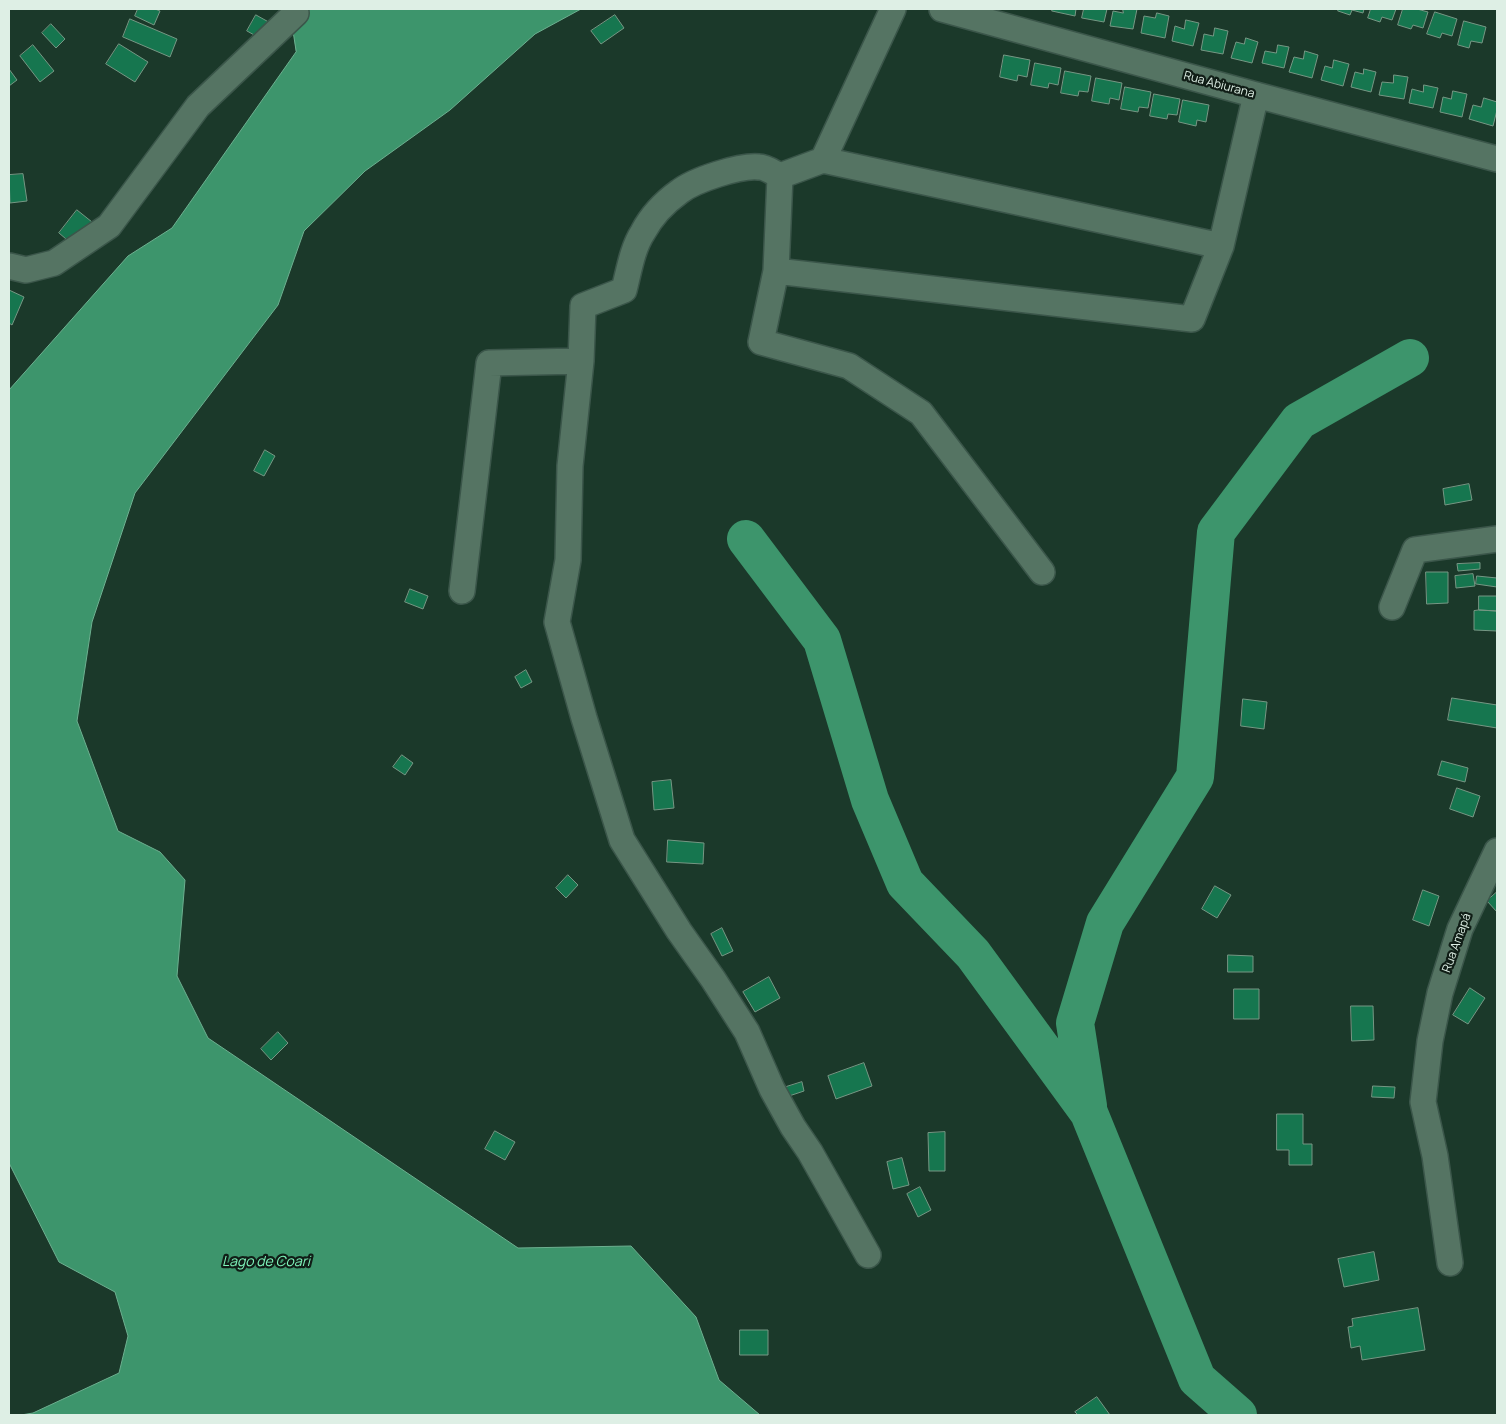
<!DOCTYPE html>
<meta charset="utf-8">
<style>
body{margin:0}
#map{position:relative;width:1506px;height:1424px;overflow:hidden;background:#1b392a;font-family:Manrope,sans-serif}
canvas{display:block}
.frame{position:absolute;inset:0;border:10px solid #deefe5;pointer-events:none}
</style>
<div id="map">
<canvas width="1506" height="1424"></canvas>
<div class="frame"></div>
</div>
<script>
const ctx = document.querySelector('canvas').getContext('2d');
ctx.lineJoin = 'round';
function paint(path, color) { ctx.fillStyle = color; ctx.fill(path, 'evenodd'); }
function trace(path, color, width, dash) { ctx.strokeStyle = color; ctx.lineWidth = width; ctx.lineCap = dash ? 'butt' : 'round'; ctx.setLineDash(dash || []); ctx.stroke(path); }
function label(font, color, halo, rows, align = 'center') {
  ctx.font = font + ' Manrope,sans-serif'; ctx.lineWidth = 4.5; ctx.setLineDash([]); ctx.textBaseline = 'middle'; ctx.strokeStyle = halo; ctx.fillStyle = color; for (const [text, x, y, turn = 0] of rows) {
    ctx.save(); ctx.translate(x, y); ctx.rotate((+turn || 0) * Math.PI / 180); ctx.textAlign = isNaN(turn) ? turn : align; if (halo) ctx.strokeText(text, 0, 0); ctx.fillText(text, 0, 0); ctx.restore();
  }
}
const water = new Path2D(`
 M 290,9 L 581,9 L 535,34 L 450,110 L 365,171 L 304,231 L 278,305 L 135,493 L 92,622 L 77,721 L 118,831 L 160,852 L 185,880 L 177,976 L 208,1038 L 518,1248 L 631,1246 L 696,1317 L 719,1380 L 760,1415 L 21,1415 L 33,1413 L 119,1373 L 128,1336 L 115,1292 L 59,1262 L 9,1163 L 9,390 L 128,256 L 172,228 L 296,52 Z`);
paint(water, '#3d956c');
trace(water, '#6db090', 1);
trace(new Path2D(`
 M 746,539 L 822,640 L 870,800 L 905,883 L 973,954 L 1089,1113 L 1197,1379 L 1238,1415
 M 1088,1106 L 1075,1023 L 1105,923 L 1195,777 L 1216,532 L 1299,421 L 1410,358`), '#3d956c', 38);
const building = new Path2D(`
 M 138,9 L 155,9 L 160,11 L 154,25 L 135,16 Z
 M 1053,9 L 1076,9 L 1075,16 L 1052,11 Z
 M 1084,9 L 1107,9 L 1104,22 L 1082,18 Z
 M 1123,9 L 1137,9 L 1133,29 L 1110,26 L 1113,11 L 1123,13 Z
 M 1339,9 L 1364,9 L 1363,13 L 1352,10 L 1350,15 L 1338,11 Z
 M 1371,9 L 1396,9 L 1392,20 L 1382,17 L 1380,22 L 1368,18 Z
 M 1403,9 L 1417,9 L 1428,12 L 1423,28 L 1413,25 L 1411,29 L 1398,25 Z
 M 1435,12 L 1457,19 L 1452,36 L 1442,33 L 1440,38 L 1427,34 Z
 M 1157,13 L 1169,16 L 1165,38 L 1141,33 L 1144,16 L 1155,18 Z
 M 256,15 L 274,25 L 265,41 L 247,31 Z
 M 615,15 L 624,28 L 601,44 L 591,31 Z
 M 130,19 L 177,39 L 170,57 L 123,37 Z
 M 1186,20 L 1199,23 L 1193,46 L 1172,41 L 1175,26 L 1184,29 Z
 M 1464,21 L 1486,27 L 1482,43 L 1471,41 L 1469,48 L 1458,45 Z
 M 51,24 L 65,39 L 56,48 L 42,33 Z
 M 1215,28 L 1228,31 L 1223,54 L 1201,50 L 1204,34 L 1213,36 Z
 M 1246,38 L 1258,42 L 1252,63 L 1231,58 L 1236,42 L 1244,44 Z
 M 119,44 L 148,62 L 135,82 L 106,64 Z
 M 33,45 L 54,71 L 40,82 L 20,56 Z
 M 1278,45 L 1289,47 L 1284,68 L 1262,63 L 1265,51 L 1276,53 Z
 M 1305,51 L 1318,55 L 1312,78 L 1289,72 L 1294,57 L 1303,59 Z
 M 1004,55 L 1030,60 L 1027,77 L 1018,75 L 1017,81 L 1000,77 Z
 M 1334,60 L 1349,64 L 1343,86 L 1321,80 L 1325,66 L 1332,68 Z
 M 1035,63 L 1061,68 L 1058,85 L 1049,83 L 1048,88 L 1031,85 Z
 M 9,69 L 17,80 L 9,86 Z
 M 1364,69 L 1376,72 L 1371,92 L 1351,87 L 1355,72 L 1363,74 Z
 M 1065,71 L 1091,76 L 1088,92 L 1079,91 L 1078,96 L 1061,93 Z
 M 1394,75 L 1408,77 L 1404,99 L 1379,95 L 1382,82 L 1393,83 Z
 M 1096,78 L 1122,83 L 1119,100 L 1110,98 L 1109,104 L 1092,101 Z
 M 1424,85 L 1438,88 L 1433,108 L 1409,103 L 1412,89 L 1423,92 Z
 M 1125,87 L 1151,92 L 1148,108 L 1139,107 L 1138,112 L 1121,109 Z
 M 1453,91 L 1467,94 L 1462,117 L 1440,112 L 1443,97 L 1451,99 Z
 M 1154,94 L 1180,99 L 1177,115 L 1168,114 L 1167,119 L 1150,116 Z
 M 1484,98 L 1497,102 L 1497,110 L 1493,126 L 1469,119 L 1473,105 L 1481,107 Z
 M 1183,100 L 1209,105 L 1206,122 L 1197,120 L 1196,126 L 1179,122 Z
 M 23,174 L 27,201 L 10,203 L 9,175 Z
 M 77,210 L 92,222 L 73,245 L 59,233 Z
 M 9,290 L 24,297 L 12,325 L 9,323 Z
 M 265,450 L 275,456 L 264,476 L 254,471 Z
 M 1469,484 L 1472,500 L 1445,505 L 1443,489 Z
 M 1480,563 L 1480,569 L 1458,571 L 1457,564 Z
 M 1426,572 L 1448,572 L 1448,603 L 1427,604 Z
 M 1473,574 L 1475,586 L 1456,588 L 1455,576 Z
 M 1477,576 L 1497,578 L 1497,587 L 1476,584 Z
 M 410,589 L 428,596 L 423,609 L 405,602 Z
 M 1479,596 L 1497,596 L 1497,611 L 1479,610 Z
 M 1479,610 L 1497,611 L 1497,631 L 1474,630 L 1474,611 Z
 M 526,670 L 532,682 L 521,688 L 515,677 Z
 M 1452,698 L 1497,705 L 1497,728 L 1448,720 Z
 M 1243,699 L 1267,702 L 1264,729 L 1241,726 Z
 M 402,755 L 413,763 L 405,775 L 393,767 Z
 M 1442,761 L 1468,768 L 1465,782 L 1438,775 Z
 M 671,780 L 674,808 L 654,810 L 652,782 Z
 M 1457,788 L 1480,796 L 1473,817 L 1450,809 Z
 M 668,840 L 704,843 L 703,864 L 667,862 Z
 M 568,875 L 578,885 L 566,898 L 556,888 Z
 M 1215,886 L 1231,895 L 1217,918 L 1202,909 Z
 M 1423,890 L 1439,896 L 1429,926 L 1413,920 Z
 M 1497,892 L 1497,912 L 1487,901 Z
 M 722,928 L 733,951 L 722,956 L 711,934 Z
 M 1228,955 L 1253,956 L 1253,972 L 1228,972 Z
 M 769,977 L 780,998 L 755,1012 L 743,992 Z
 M 1470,988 L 1485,998 L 1468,1024 L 1453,1015 Z
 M 1234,989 L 1259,989 L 1259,1019 L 1234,1019 Z
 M 1351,1006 L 1373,1006 L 1374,1040 L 1352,1041 Z
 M 278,1032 L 288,1043 L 271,1060 L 261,1049 Z
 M 864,1063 L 872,1086 L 836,1099 L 828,1076 Z
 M 802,1082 L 804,1091 L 786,1097 L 783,1088 Z
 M 1373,1086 L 1395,1087 L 1394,1098 L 1372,1097 Z
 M 1277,1114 L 1303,1114 L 1303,1144 L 1312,1144 L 1312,1165 L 1289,1165 L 1289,1150 L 1277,1150 Z
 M 495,1131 L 515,1142 L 505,1160 L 485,1149 Z
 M 945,1132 L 945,1171 L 929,1171 L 928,1133 Z
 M 902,1158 L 909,1185 L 893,1189 L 887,1162 Z
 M 920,1187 L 931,1210 L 918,1217 L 907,1194 Z
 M 1374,1252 L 1379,1280 L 1344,1287 L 1338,1259 Z
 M 1418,1308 L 1425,1350 L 1362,1360 L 1360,1346 L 1351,1348 L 1348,1327 L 1353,1326 L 1352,1319 Z
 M 740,1330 L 768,1330 L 768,1355 L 740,1355 Z
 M 1097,1397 L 1110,1415 L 1078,1415 L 1075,1412 Z`);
paint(building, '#16764f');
trace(building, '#769784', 1);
const street = new Path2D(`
 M 942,9 L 1256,95 L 1497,159
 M 823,160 L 1221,246
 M 780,176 L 776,271 L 761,342 L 849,366 L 921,413 L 1042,572
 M 9,266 L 26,270 L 54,263 L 109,226 L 198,106 L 296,13
 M 776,271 L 1192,319 L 1221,246 L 1256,95
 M 462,591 L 489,363 L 581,361
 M 1392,607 L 1415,550 L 1497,539
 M 868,1255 L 810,1152 L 793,1127 L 772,1089 L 747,1032 L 713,979 L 679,931 L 622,840 L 584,718 L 557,622 L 568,560 L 570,466 L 581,361 L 583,306 L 624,290 C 629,271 632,249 643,232 C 651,217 665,202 679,192 C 694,180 740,165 759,167 C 766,167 774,173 780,176 L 823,160 L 893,9
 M 1450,1263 L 1435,1156 L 1423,1102 L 1430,1041 L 1440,993 L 1460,929 L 1497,851`);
trace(street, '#3b564a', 28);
trace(street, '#557463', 25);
label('12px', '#deefe5', '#101d16', [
 ["Rua Abiurana",1219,85,15],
 ["Rua Amapá",1457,943,-70]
]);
label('italic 14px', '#7ef4ba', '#101d16', [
 ["Lago de Coari",266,1262]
]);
</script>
